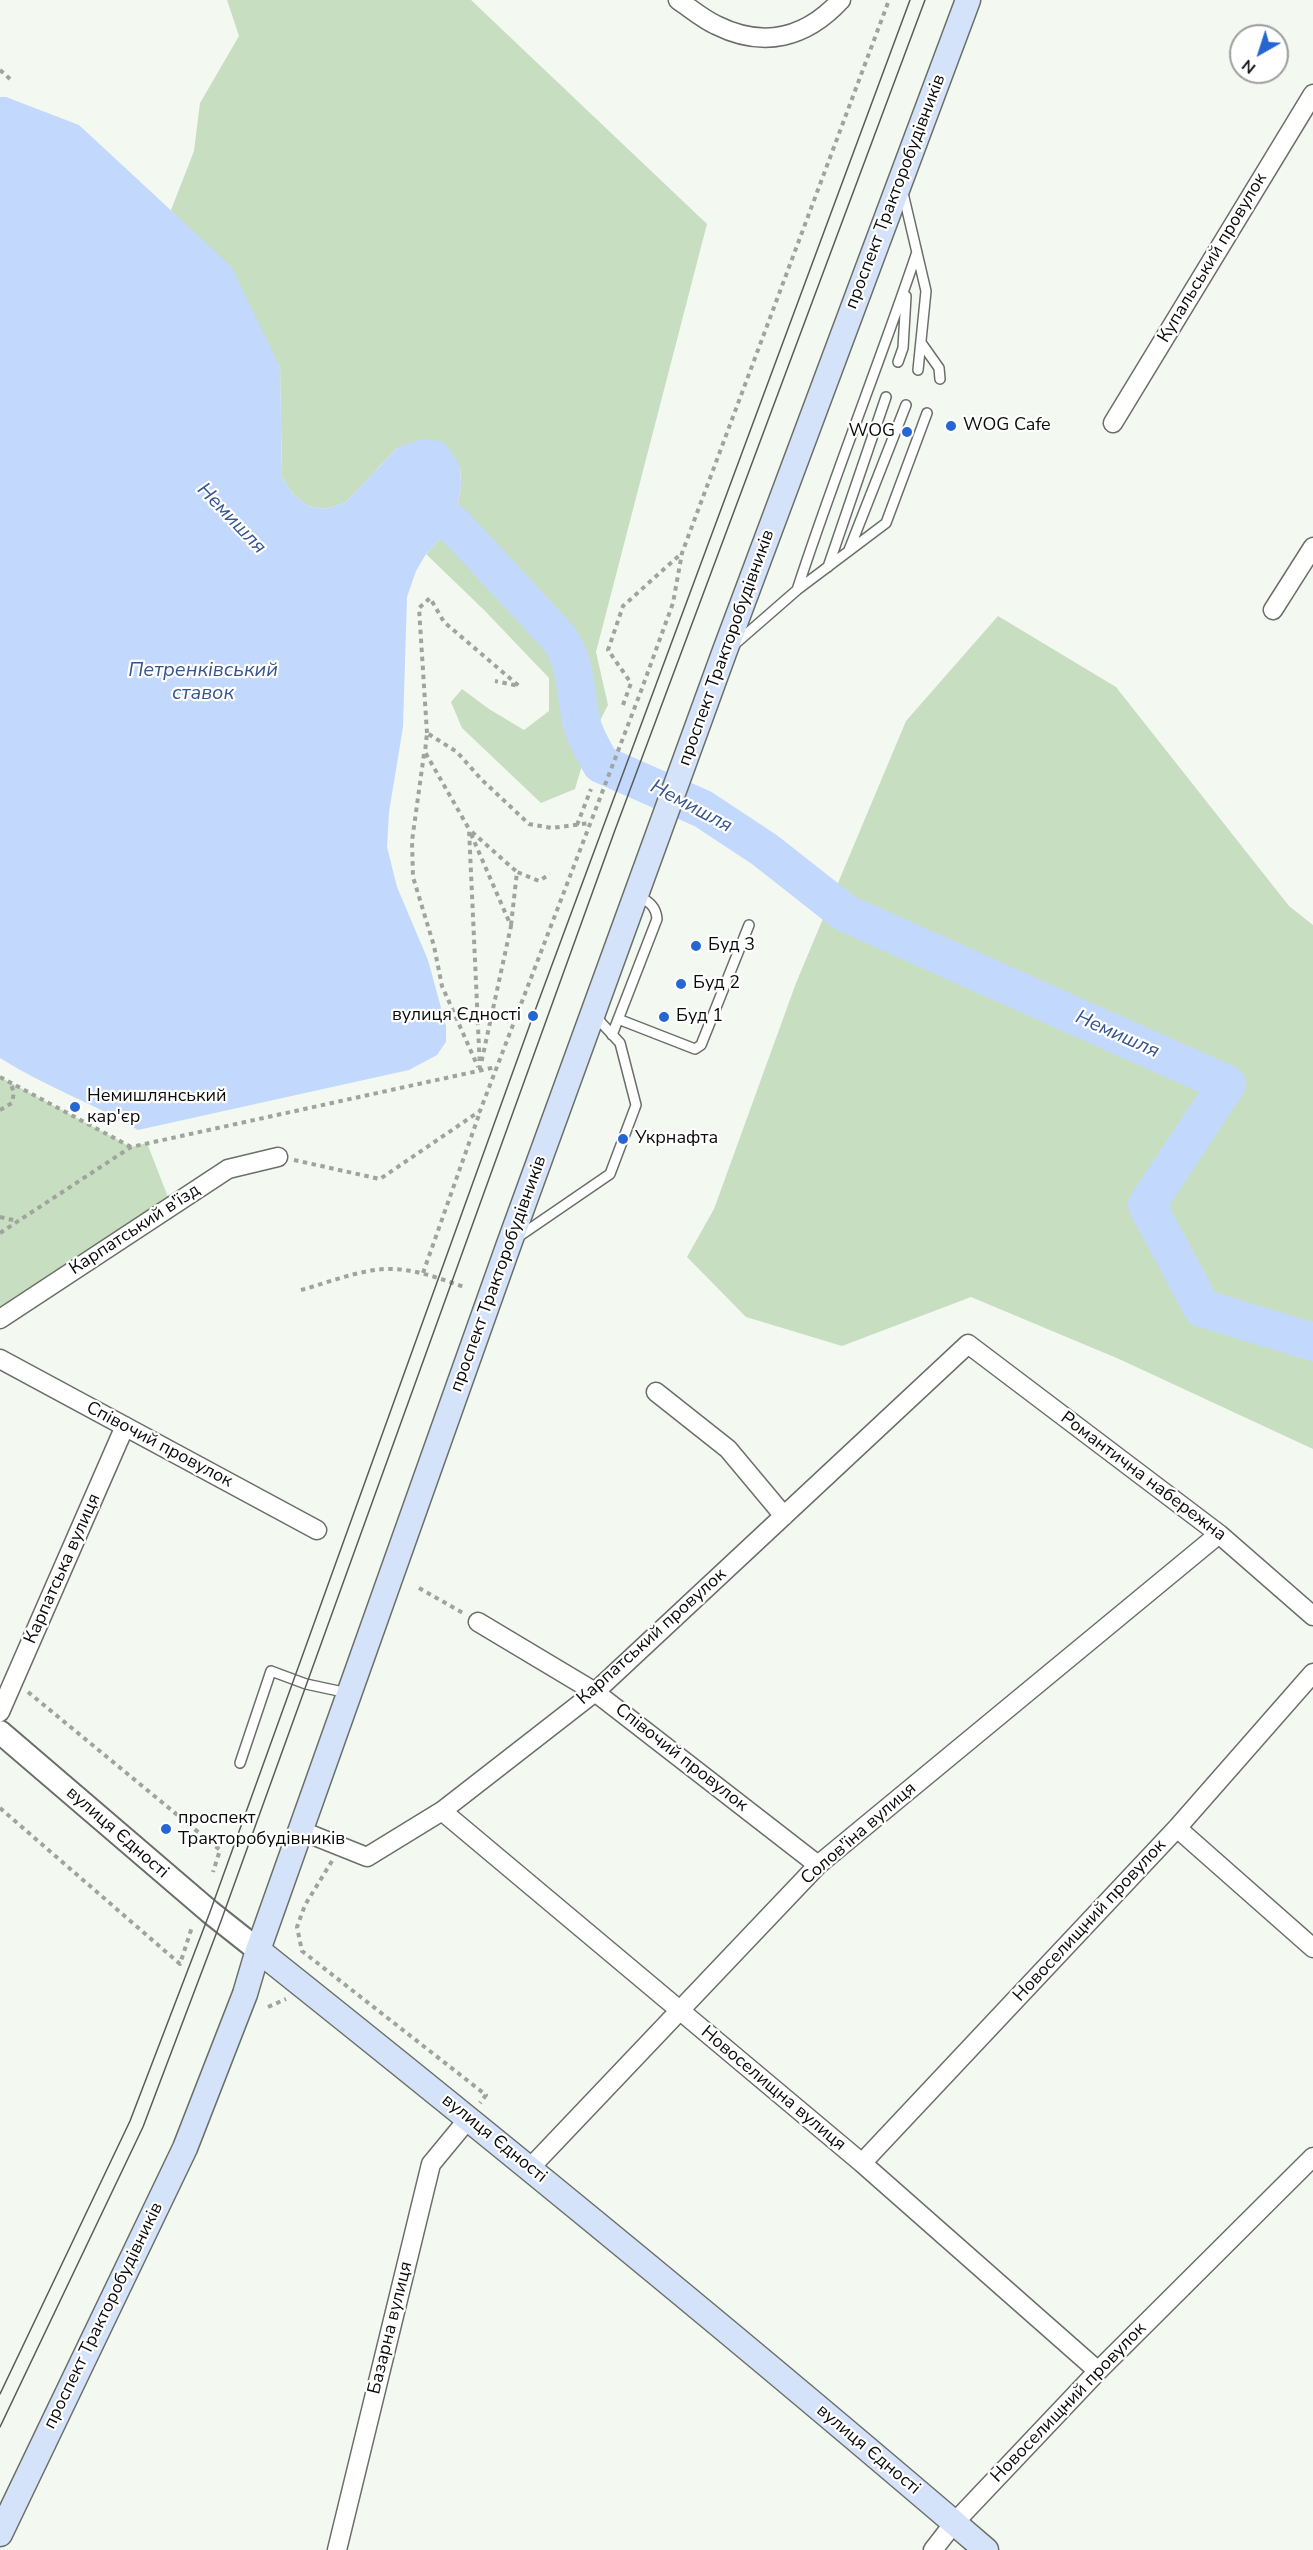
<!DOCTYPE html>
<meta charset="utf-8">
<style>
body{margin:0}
#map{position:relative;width:1313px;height:2550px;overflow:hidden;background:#f3f8f1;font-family:"Nunito Sans",sans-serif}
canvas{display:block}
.north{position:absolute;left:1229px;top:24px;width:60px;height:60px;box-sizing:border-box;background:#fff;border:2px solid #9d9e9d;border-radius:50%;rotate:219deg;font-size:16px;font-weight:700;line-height:24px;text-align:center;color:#0a0c0a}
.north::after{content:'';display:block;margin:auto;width:21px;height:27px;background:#2666d3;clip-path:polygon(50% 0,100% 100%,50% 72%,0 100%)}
</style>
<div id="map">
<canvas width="1313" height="2550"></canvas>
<div class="north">N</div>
</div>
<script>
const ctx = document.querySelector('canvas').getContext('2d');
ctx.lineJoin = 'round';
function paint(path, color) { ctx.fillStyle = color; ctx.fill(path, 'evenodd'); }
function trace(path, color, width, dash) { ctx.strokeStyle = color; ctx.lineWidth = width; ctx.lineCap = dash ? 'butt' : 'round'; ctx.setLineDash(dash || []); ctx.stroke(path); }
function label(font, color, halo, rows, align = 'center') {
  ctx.font = font + ' "Nunito Sans",sans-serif'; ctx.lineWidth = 4.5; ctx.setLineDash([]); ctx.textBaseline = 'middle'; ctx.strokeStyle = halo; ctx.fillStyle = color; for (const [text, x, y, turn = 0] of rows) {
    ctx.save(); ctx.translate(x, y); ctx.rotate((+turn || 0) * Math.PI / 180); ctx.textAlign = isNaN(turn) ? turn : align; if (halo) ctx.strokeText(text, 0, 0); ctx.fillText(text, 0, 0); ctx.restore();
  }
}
paint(new Path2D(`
 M 227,0 L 471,0 L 707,224 L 596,652 L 608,705 L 589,742 L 575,789 L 541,803 L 462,728 L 451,702 L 462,689 L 489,709 L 524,730 L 549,711 L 549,678 L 484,610 L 426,554 L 454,525 L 461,486 L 460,465 L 398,447 L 345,503 L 325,509 L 308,506 L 293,494 L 282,477 L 280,367 L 171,210 L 194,151 L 200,103 L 239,36 Z
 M 998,616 L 1116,687 L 1289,906 L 1313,925 L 1313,1449 L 1119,1359 L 971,1297 L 842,1346 L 746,1317 L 687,1257 L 714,1209 L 796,983 L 906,721 Z
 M 0,1077 L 131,1147 L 147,1143 L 168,1197 L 0,1310 Z`), '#c8dec0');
paint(new Path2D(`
 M 0,97 L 6,97 L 79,125 L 231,266 L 280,367 L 282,477 L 293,494 L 308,506 L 325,509 L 345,503 L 398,447 L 423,439 L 444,442 L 460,465 L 461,486 L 454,525 L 426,554 L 416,571 L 407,597 L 403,727 L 389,812 L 387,847 L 397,887 L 428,960 L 446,1026 L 446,1042 L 437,1055 L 409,1070 L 138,1130 C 93,1103 44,1086 0,1058 Z`), '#c2d8fd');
trace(new Path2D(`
 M 409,510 C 428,506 439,514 454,525 L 558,637 C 577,662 575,692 581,721 C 585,737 593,750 601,764 L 703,809 L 765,850 L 845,913 L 1227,1084 L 1147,1205 L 1202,1308 L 1313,1342`), '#c2d8fd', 38);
const service = new Path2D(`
 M 903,193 L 926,291 L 918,370
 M 922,344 L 939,368 L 940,379
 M 898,362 L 903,348 L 906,296
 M 849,550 L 906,405
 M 828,567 L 886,397
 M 797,590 C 834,476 879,365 917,252
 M 735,644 L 797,590 L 886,523 L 927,413
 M 618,1019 L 695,1049 L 701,1045 L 749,925
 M 612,1035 L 657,919 C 656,906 649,902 638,895
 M 518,1237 L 610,1174 L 636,1105 L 620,1043 L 595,1016
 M 240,1763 L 271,1671 L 306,1684 L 348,1693`);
const minor = new Path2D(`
 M 678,0 C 690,8 703,19 716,25 C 764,49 806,38 841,0
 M 1113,423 L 1313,94
 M 1273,610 L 1313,547
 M 0,1319 L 228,1169 L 278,1157
 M 0,1359 L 317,1530
 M 656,1392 L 728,1449 L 784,1516
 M 478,1622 L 595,1692 L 818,1865
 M 0,1712 L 125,1426
 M 442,1811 L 862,2163 L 1098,2371
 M 1177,1828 L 1313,1948
 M 302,1831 L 367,1857 L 442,1811 L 595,1692 L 968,1344 L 1219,1534 L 1313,1616
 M 862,2163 L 1177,1828 L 1313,1673
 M 530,2168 L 818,1865 L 1219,1534
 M 337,2550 L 431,2164 L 469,2118
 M 933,2550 L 954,2523 L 1098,2371 L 1313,2157`);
const tertiary = new Path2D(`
 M 0,1732 L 210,1912 L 258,1950`);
const secondary = new Path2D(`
 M 258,1950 C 504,2146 747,2345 986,2550
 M 0,2534 L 185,2148 L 245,1994 L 258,1950 L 509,1244 L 724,653 L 968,0`);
trace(service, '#6a6f69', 12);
trace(minor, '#6a6f69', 21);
trace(tertiary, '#6a6f69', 26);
trace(secondary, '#6a6f69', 27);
trace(new Path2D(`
 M 0,70 L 10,79
 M 623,705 L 631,683 L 608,650 L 623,606 L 682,553
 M 427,733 L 419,608 L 430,598 L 444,622 L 519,686 L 495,681
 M 424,754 L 412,841 L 413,877 L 434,946 L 442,986 L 478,1067
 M 577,825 L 591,789
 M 472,832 L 517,872
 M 471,834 L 511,926 L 481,1064
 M 511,925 L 517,872 L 539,881 L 550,874
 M 480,1070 L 469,829 L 425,752 L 427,733 L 457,752 L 481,779 L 529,824 L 552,828 L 590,823
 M 0,1077 L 131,1147
 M 0,1110 L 12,1103 L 14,1092 L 11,1085
 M 294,1160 L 380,1179 L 480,1111 L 641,691 L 673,603 L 682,553 L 889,0
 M 0,1217 L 18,1221
 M 0,1233 L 131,1147 L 496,1067
 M 423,1273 L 480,1112
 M 301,1290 C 323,1284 346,1275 369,1271 C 402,1264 433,1276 464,1287
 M 419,1588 L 463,1613
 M 28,1692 L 220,1850 L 213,1872
 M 0,1808 L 180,1964 L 192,1927
 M 332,1861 L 305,1905 L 297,1927 L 302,1951 L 486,2095 L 480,2103
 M 268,2007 L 286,1999`), '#a0a49f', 4, [4.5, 4.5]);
trace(service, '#fff', 9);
trace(minor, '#fff', 18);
trace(tertiary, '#fff', 22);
trace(secondary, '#d4e2fa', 24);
trace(new Path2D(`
 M 0,2394 L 130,2121 L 210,1912 L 533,1016 L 910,0
 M 0,2427 L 143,2127 L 221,1921 L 615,830 L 925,0`), '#595c59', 1.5);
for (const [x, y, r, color] of [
 [951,426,6,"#2666d3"],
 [907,432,6,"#2666d3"],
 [696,946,6,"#2666d3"],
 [681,984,6,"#2666d3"],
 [533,1016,6,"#2666d3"],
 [664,1017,6,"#2666d3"],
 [75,1107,6,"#2666d3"],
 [623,1139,6,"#2666d3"],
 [166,1829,6,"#2666d3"]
]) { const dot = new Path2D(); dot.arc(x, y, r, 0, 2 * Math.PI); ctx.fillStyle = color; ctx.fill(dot); trace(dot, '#fff', 2); }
label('18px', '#0a0c0a', '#fff', [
 ["проспект Тракторобудівників",896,192,-69],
 ["Купальський провулок",1213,258,-59],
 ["проспект Тракторобудівників",727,648,-70],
 ["Карпатський в'їзд",135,1230,-33],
 ["проспект Тракторобудівників",499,1274,-70],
 ["Співочий провулок",159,1445,28],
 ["Романтична набережна",1143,1477,37],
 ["Карпатська вулиця",63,1569,-66],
 ["Карпатський провулок",652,1637,-42],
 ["Співочий провулок",681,1758,38],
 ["вулиця Єдності",117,1833,41],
 ["Солов'їна вулиця",859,1834,-41],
 ["Новоселищний провулок",1090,1921,-47],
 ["Новоселищна вулиця",773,2089,40],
 ["вулиця Єдності",494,2139,39],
 ["проспект Тракторобудівників",104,2316,-64],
 ["Базарна вулиця",391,2328,-76],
 ["Новоселищний провулок",1069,2403,-46],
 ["вулиця Єдності",868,2450,40]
]);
label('18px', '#0a0c0a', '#fff', [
 ["WOG Cafe",963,426],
 ["WOG",895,432,"right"],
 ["Буд 3",708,946],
 ["Буд 2",693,984],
 ["вулиця Єдності",521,1016,"right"],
 ["Буд 1",676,1017],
 ["Немишлянський",87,1097],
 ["кар'єр",87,1118],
 ["Укрнафта",635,1139],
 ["проспект",178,1819],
 ["Тракторобудівників",178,1840]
], 'left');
label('italic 20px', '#35568e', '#fff', [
 ["Немишля",231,519,46],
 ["Петренківський",203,671],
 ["ставок",203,694],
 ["Немишля",691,807,28],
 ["Немишля",1117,1035,24]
]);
</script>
